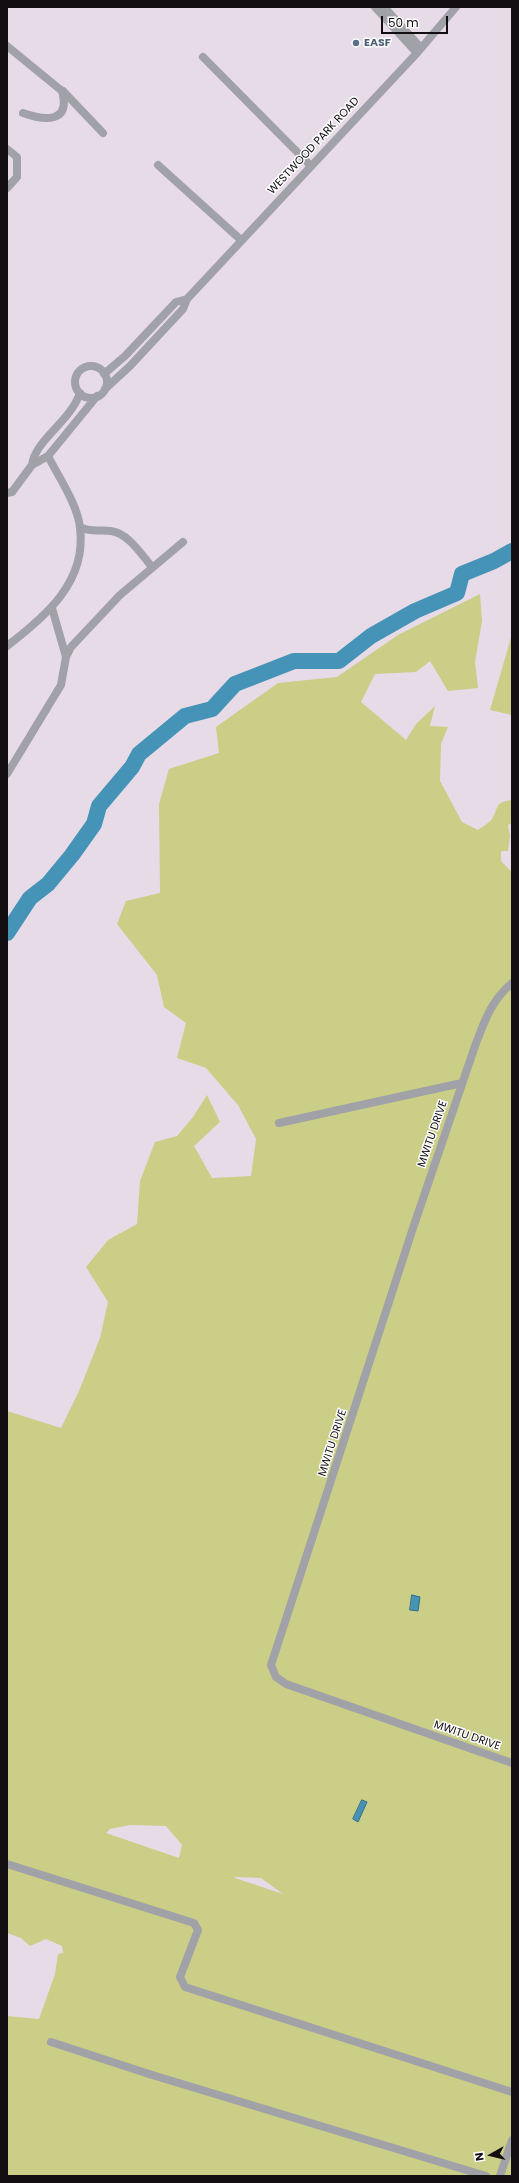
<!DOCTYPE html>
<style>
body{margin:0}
#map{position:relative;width:519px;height:2183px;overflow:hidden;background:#e7dbe8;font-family:Poppins,sans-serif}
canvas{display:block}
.frame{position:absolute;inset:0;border:8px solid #110d11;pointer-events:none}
.north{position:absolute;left:471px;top:2135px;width:40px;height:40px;-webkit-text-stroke:3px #fff;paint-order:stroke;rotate:262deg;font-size:11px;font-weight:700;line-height:16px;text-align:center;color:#110d11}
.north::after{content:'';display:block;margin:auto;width:14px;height:18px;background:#110d11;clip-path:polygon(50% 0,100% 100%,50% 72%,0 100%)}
.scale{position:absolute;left:381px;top:16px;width:67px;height:18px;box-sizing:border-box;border:2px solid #110d11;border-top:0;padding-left:5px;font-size:12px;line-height:14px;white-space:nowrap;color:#110d11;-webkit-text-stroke:3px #fff;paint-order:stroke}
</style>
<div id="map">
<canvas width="519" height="2183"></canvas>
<div class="frame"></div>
<div class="north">N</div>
<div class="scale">50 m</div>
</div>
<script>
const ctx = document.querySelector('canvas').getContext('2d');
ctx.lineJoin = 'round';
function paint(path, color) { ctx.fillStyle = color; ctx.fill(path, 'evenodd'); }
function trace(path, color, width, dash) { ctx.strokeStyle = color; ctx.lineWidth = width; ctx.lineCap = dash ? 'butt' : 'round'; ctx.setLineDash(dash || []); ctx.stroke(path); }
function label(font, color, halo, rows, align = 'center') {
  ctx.font = font + ' Poppins,sans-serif'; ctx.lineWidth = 3; ctx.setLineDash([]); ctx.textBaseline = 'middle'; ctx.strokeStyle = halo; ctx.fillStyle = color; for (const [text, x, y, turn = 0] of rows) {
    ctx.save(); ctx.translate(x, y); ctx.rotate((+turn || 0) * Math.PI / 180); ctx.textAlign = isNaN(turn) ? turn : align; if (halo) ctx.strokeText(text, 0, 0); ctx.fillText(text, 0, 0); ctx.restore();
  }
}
paint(new Path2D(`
 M 480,594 L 482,621 L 475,662 L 478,688 L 448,691 L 430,661 L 416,672 L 375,674 L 361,702 L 406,740 L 416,724 L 435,706 L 430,726 L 448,727 L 441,744 L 440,781 L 462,822 L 478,830 C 482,827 489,823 492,819 C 499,808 494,802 512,800 L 512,823 L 508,825 L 510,836 L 508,851 L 501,851 L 501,861 L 512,872 L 512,2176 L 7,2176 L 7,2016 L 39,2019 L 55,1974 L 58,1954 L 63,1953 L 62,1946 L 46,1939 L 30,1946 L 21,1938 L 7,1933 L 7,1411 L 61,1428 L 79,1391 L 100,1338 L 108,1302 L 86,1267 L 108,1240 L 137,1224 L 140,1181 L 155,1142 L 177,1136 L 193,1117 L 207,1095 L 220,1122 L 194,1146 L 212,1178 L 251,1176 L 256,1139 L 238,1105 L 206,1068 L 177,1058 L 186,1023 L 164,1007 L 157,975 L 117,924 L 126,901 L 160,893 L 159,804 L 169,769 L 219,753 L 216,727 L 278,683 L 337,677 L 398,635 ZM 130,1825 L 166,1826 L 182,1845 L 179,1858 L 106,1833 L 110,1829 ZM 235,1877 L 261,1878 L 283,1894 L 235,1878 Z
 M 512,634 L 512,715 L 490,710 Z`), '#cace86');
const water = new Path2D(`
 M 412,1595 L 420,1597 L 418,1611 L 410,1610 Z
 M 362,1800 L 367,1802 L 358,1822 L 353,1819 Z`);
paint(water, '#4693b8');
trace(water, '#366b86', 1);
trace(new Path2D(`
 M 7,933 L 30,898 L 48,884 L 72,855 L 94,824 L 99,806 L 132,767 L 139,754 L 185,716 L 212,709 L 235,684 L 294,661 L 339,661 L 371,636 L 415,611 L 457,593 L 462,574 L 494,561 L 512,551`), '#4693b8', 16);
trace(new Path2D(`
 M 375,7 L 417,53
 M 384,7 L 421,48
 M 7,46 L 62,91 C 71,123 45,121 23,113
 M 203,57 L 310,165
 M 63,91 L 103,133
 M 7,149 L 17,157 L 17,177 L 7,188
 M 158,165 L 241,240
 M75 382a16 16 0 1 1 32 0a16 16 0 1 1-32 0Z
 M 104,374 L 125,356 L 176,302 L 187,299
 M 105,389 L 130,366 L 183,309 L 187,299 L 417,53 L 456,7
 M 32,465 C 35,440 70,422 80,393
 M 7,493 L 12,492 L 32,465 L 48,456 L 97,396
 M 80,527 C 91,533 100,529 111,531 C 128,533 141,554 152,567
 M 52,608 L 66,657
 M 7,646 C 45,617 87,582 80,528 C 78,505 58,476 48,456
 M 7,774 L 61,685 L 66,657 L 71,647 L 120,595 L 183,542
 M 512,983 C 491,1001 485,1020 475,1046 L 413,1228 L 271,1665 L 276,1677 L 286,1684 L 512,1763
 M 279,1123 L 462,1083
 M 7,1864 L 194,1923 L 198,1930 L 180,1977 L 185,1987 L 512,2092
 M 51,2042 L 149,2074 L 486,2176
 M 500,2176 L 512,2140`), '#a1a1a8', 8);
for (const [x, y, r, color] of [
 [356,43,4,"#5c6f8a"]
]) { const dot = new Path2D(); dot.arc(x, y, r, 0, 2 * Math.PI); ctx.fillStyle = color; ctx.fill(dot); trace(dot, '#fff', 1.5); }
label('bold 11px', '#4e5e75', '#fff', [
 ["EASF",364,43]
], 'left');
label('11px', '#110d11', '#fff', [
 ["WESTWOOD PARK ROAD",314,146,-47],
 ["MWITU DRIVE",433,1134,-71],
 ["MWITU DRIVE",333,1443,-72],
 ["MWITU DRIVE",467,1736,19]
]);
</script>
